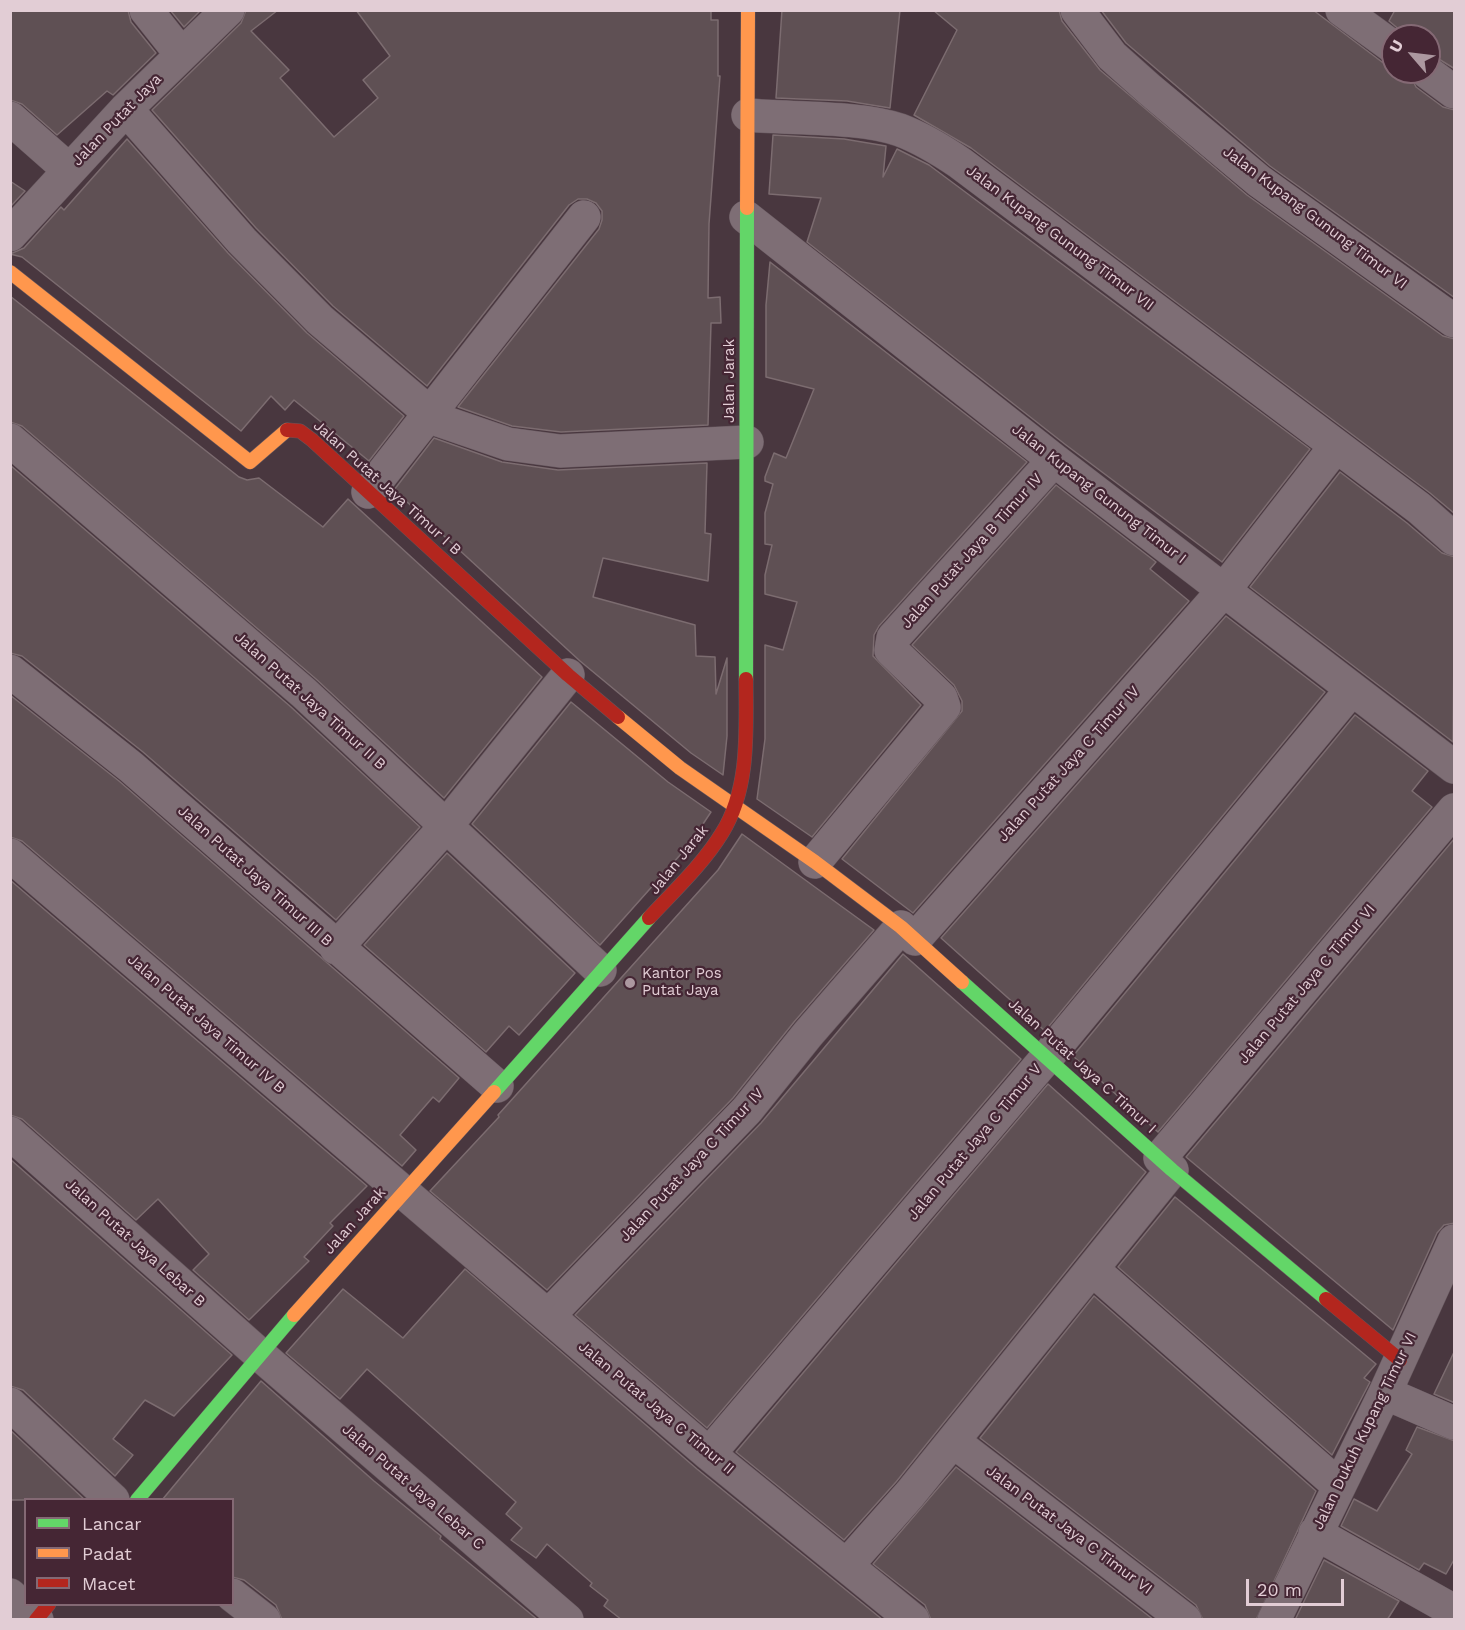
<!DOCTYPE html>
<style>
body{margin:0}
#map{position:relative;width:1465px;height:1630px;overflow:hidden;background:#49373f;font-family:"Work Sans",sans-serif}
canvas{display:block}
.frame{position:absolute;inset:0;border:12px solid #e2cdd5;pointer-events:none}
.legend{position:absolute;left:24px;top:1498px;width:210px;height:108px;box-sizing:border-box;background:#452634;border:2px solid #846974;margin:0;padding:8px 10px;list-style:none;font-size:18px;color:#e2cdd5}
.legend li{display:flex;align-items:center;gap:12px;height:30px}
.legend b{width:30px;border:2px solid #846974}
.north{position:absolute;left:1381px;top:24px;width:60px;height:60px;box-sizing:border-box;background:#452634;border:2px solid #846974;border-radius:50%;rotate:298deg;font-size:16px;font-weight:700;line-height:24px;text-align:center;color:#e2cdd5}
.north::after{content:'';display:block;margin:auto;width:21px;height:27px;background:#ac98a0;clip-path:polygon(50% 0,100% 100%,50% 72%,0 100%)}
.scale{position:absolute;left:1246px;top:1579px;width:98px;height:27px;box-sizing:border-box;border:3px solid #e2cdd5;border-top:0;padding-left:8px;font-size:18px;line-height:21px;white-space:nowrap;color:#e2cdd5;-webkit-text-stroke:4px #452634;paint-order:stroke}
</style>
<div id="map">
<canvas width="1465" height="1630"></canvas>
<div class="frame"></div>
<ul class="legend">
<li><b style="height:8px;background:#63d668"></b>Lancar</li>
<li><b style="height:8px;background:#ff974d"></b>Padat</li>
<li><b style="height:8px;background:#b3261e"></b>Macet</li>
</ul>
<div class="north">U</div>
<div class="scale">20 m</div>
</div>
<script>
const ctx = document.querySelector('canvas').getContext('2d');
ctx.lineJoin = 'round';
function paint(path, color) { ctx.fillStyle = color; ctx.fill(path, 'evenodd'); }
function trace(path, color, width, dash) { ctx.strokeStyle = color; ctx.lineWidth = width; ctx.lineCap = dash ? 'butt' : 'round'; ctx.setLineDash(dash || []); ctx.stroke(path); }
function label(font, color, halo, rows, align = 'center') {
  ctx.font = font + ' "Work Sans",sans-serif'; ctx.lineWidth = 4.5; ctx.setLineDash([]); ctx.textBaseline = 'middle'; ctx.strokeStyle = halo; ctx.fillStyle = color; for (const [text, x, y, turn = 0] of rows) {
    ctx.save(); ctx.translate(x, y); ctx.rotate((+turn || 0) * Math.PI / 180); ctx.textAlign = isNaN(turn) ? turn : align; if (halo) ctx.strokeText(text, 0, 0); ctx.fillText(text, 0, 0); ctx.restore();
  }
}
const building = new Path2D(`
 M 10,10 L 128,10 L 131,22 L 156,53 L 113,95 L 107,91 L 57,135 L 22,104 L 10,100 Z
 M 170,10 L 201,10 L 184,27 Z
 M 246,10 L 278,10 L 251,31 L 289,70 L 280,78 L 334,137 L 378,98 L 363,80 L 390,56 L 356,10 L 711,10 L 711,20 L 718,20 L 718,76 L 720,76 L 709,224 L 708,298 L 720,297 L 721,323 L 711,323 L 708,425 L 561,432 L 512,426 L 458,407 L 599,229 L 602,220 L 602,211 L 596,203 L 587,199 L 578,199 L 569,205 L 427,386 L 333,306 L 256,228 L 152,110 L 241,23 Z
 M 782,10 L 900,10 L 890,108 L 847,101 L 776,98 Z
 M 933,10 L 1059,10 L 1062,21 L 1100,70 L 1247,195 L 1443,336 L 1455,339 L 1455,514 L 1430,493 L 971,148 L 914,115 L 957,30 Z
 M 1101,10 L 1313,10 L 1382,62 L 1393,65 L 1393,72 L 1409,72 L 1416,87 L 1443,107 L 1455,110 L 1455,298 L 1270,166 L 1126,43 Z
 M 1395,10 L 1455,10 L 1455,69 L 1429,53 L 1429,36 L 1407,36 L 1389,21 Z
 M 773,135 L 844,139 L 886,146 L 883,177 L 897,149 L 929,165 L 1310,449 L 1222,562 L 1066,445 L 807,242 L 821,198 L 769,194 Z
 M 127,139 L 228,253 L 307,333 L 404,416 L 369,461 L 294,400 L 285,410 L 271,396 L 241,431 L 22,257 L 10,254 L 24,248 L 61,207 L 64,210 Z
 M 10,181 L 25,191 L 10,207 Z
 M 770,262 L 1027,462 L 879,626 L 874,635 L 873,656 L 921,705 L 812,837 L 757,799 L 765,739 L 765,645 L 783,650 L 797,602 L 765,594 L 765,575 L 772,545 L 765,544 L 765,513 L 773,484 L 765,481 L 765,477 L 774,453 L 786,458 L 814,389 L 766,377 L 766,305 Z
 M 10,296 L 239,477 L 247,480 L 259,478 L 323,527 L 348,499 L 542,677 L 444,798 L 316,679 L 22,426 L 10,422 Z
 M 434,438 L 502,462 L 558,470 L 707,463 L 705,533 L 711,534 L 708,581 L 603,558 L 593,597 L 695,625 L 696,656 L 715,657 L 716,694 L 727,658 L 727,736 L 723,775 L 691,753 L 580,661 L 394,490 Z
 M 10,465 L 291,707 L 420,827 L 336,920 L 143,752 L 22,656 L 10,653 Z
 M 1340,472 L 1407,523 L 1442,553 L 1455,557 L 1453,742 L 1250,587 Z
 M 1056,485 L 1156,562 L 1150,569 L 1189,601 L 913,913 L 842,859 L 962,711 L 962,701 L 954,685 L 912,645 Z
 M 1226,616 L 1325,692 L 1045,1031 L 941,938 Z
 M 10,695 L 119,781 L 459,1078 L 439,1102 L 433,1097 L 400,1135 L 416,1150 L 402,1166 L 22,841 L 10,837 Z
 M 571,702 L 668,782 L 711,812 L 689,845 L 600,945 L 472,824 Z
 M 1355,715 L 1428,771 L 1412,791 L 1432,807 L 1158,1132 L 1073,1056 Z
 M 742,834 L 874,930 L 794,1022 L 733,1098 L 547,1290 L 430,1191 L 499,1117 L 498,1115 L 718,870 Z
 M 1455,838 L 1455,1223 L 1444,1225 L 1437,1233 L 1393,1330 L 1186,1157 Z
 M 447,853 L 575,973 L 519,1035 L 509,1026 L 486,1052 L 364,945 Z
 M 10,880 L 367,1186 L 330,1223 L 333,1226 L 304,1257 L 309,1261 L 249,1320 L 193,1270 L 209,1254 L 158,1199 L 136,1220 L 22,1119 L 10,1115 Z
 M 903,954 L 1021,1059 L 707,1428 L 575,1315 L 761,1123 Z
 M 1048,1084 L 1146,1172 L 896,1482 L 844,1540 L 736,1452 Z
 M 10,1159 L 232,1355 L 174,1416 L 145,1400 L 113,1439 L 133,1455 L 115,1476 L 23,1390 L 10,1386 Z
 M 1175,1197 L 1376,1364 L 1364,1378 L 1370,1382 L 1332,1455 L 1118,1267 Z
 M 465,1269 L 697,1469 L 883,1620 L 622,1620 L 604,1606 L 608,1600 L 590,1586 L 592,1583 L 547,1544 L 536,1558 L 511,1540 L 522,1528 L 506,1514 L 516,1502 L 367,1369 L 340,1399 L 286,1353 L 343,1289 L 403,1338 Z
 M 1094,1296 L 1316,1491 L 1256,1620 L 1203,1620 L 1196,1605 L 980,1438 Z
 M 1455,1350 L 1455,1403 L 1434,1394 Z
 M 261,1381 L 374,1481 L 441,1536 L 440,1539 L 538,1620 L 282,1620 L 276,1605 L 244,1580 L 232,1577 L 232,1500 L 162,1500 Z
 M 1417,1427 L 1455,1441 L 1455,1558 L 1446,1574 L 1424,1563 L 1419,1570 L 1341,1526 L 1354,1499 L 1377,1511 L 1412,1454 L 1406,1450 Z
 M 10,1430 L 85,1500 L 10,1500 Z
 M 956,1467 L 1154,1620 L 931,1620 L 925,1605 L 873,1564 Z
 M 1324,1560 L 1399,1601 L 1387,1620 L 1295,1620 Z`);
paint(building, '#5f5054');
trace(building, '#7c6c70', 1.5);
const street = new Path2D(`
 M 146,10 L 181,54
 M 1077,10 L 1112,56 L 1149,89 L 1259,181 L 1454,321
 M 1342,10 L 1393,47
 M 1427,72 L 1454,92
 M 126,109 L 242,241 L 320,320 L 438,420 L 508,444 L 560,451 L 747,442
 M 748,115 C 791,119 861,116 900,130 C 921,138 941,150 960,163 L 1419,508 L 1454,539
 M 10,118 L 69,170
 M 746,217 L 1054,460 L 1454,767
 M 10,235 L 126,109 L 228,10
 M 10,440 L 304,693 L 600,970
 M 368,492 L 584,217
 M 10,671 L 131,767 L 497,1086
 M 10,855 L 709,1454 L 913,1620
 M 815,862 L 944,707 L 941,698 L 891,650 L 893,638 L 1054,460
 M 915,939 L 1224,590 L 1336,446
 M 336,948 L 446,826 L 568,675
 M 10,1133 L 259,1354 L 567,1620
 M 1160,1158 L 1454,810
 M 1092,1269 L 1338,1485
 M 548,1316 L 747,1110 L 808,1034 L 901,927
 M 1385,1393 L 1454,1423
 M 10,1404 L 113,1500
 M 953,1441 L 1185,1620
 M 709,1454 L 1048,1056 L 1352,689
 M 1315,1533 L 1454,1611
 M 847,1565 L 910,1494 L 1172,1170
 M 10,1595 L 37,1620
 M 232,1595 L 264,1620
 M 1274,1620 L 1385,1393 L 1454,1241`);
const fast = new Path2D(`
 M 746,679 L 747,208
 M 962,982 L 1172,1170 L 1326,1299
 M 494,1092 L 649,918
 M 137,1500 L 294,1315`);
const slow = new Path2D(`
 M 747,208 L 748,10
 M 10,272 L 250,462 L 287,430
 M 618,717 L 680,768 L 815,862 L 901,927 L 962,982
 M 294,1315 L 494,1092`);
const jam = new Path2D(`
 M 287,430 L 300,431 L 312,440 L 568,675 L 618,717
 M 649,918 C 674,891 703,864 722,833 C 750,788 746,731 746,679
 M 1326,1299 L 1400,1360
 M 36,1620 L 49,1604`);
trace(street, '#64555c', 34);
trace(fast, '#64555c', 15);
trace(slow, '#64555c', 15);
trace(jam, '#64555c', 15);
trace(street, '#7e6e75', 33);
trace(fast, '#63d668', 14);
trace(slow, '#ff974d', 14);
trace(jam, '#b3261e', 14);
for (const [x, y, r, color] of [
 [630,983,6,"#ac98a0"]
]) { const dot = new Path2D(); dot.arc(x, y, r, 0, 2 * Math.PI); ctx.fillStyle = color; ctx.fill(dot); trace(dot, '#452634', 2); }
label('15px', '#e2cdd5', '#452634', [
 ["Jalan Putat Jaya",117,120,-46],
 ["Jalan Kupang Gunung Timur VI",1315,218,37],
 ["Jalan Kupang Gunung Timur VII",1060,238,37],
 ["Jalan Jarak",730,381,-90],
 ["Jalan Putat Jaya Timur I B",387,488,42],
 ["Jalan Kupang Gunung Timur I",1099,494,38],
 ["Jalan Putat Jaya B Timur IV",972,551,-48],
 ["Jalan Putat Jaya Timur II B",310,701,42],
 ["Jalan Putat Jaya C Timur IV",1069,764,-48],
 ["Jalan Jarak",679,860,-51],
 ["Jalan Putat Jaya Timur III B",255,876,42],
 ["Jalan Putat Jaya C Timur VI",1307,984,-50],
 ["Jalan Putat Jaya Timur IV B",206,1024,41],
 ["Jalan Putat Jaya C Timur I",1082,1066,42],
 ["Jalan Putat Jaya C Timur V",975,1142,-50],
 ["Jalan Putat Jaya C Timur IV",692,1165,-47],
 ["Jalan Jarak",355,1221,-48],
 ["Jalan Putat Jaya Lebar B",135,1243,42],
 ["Jalan Putat Jaya C Timur II",656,1408,40],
 ["Jalan Dukuh Kupang Timur VI",1365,1431,-64],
 ["Jalan Putat Jaya Lebar C",413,1487,41],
 ["Jalan Putat Jaya C Timur VI",1069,1530,37]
]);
label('15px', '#e2cdd5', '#452634', [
 ["Kantor Pos",642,974],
 ["Putat Jaya",642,991]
], 'left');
</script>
